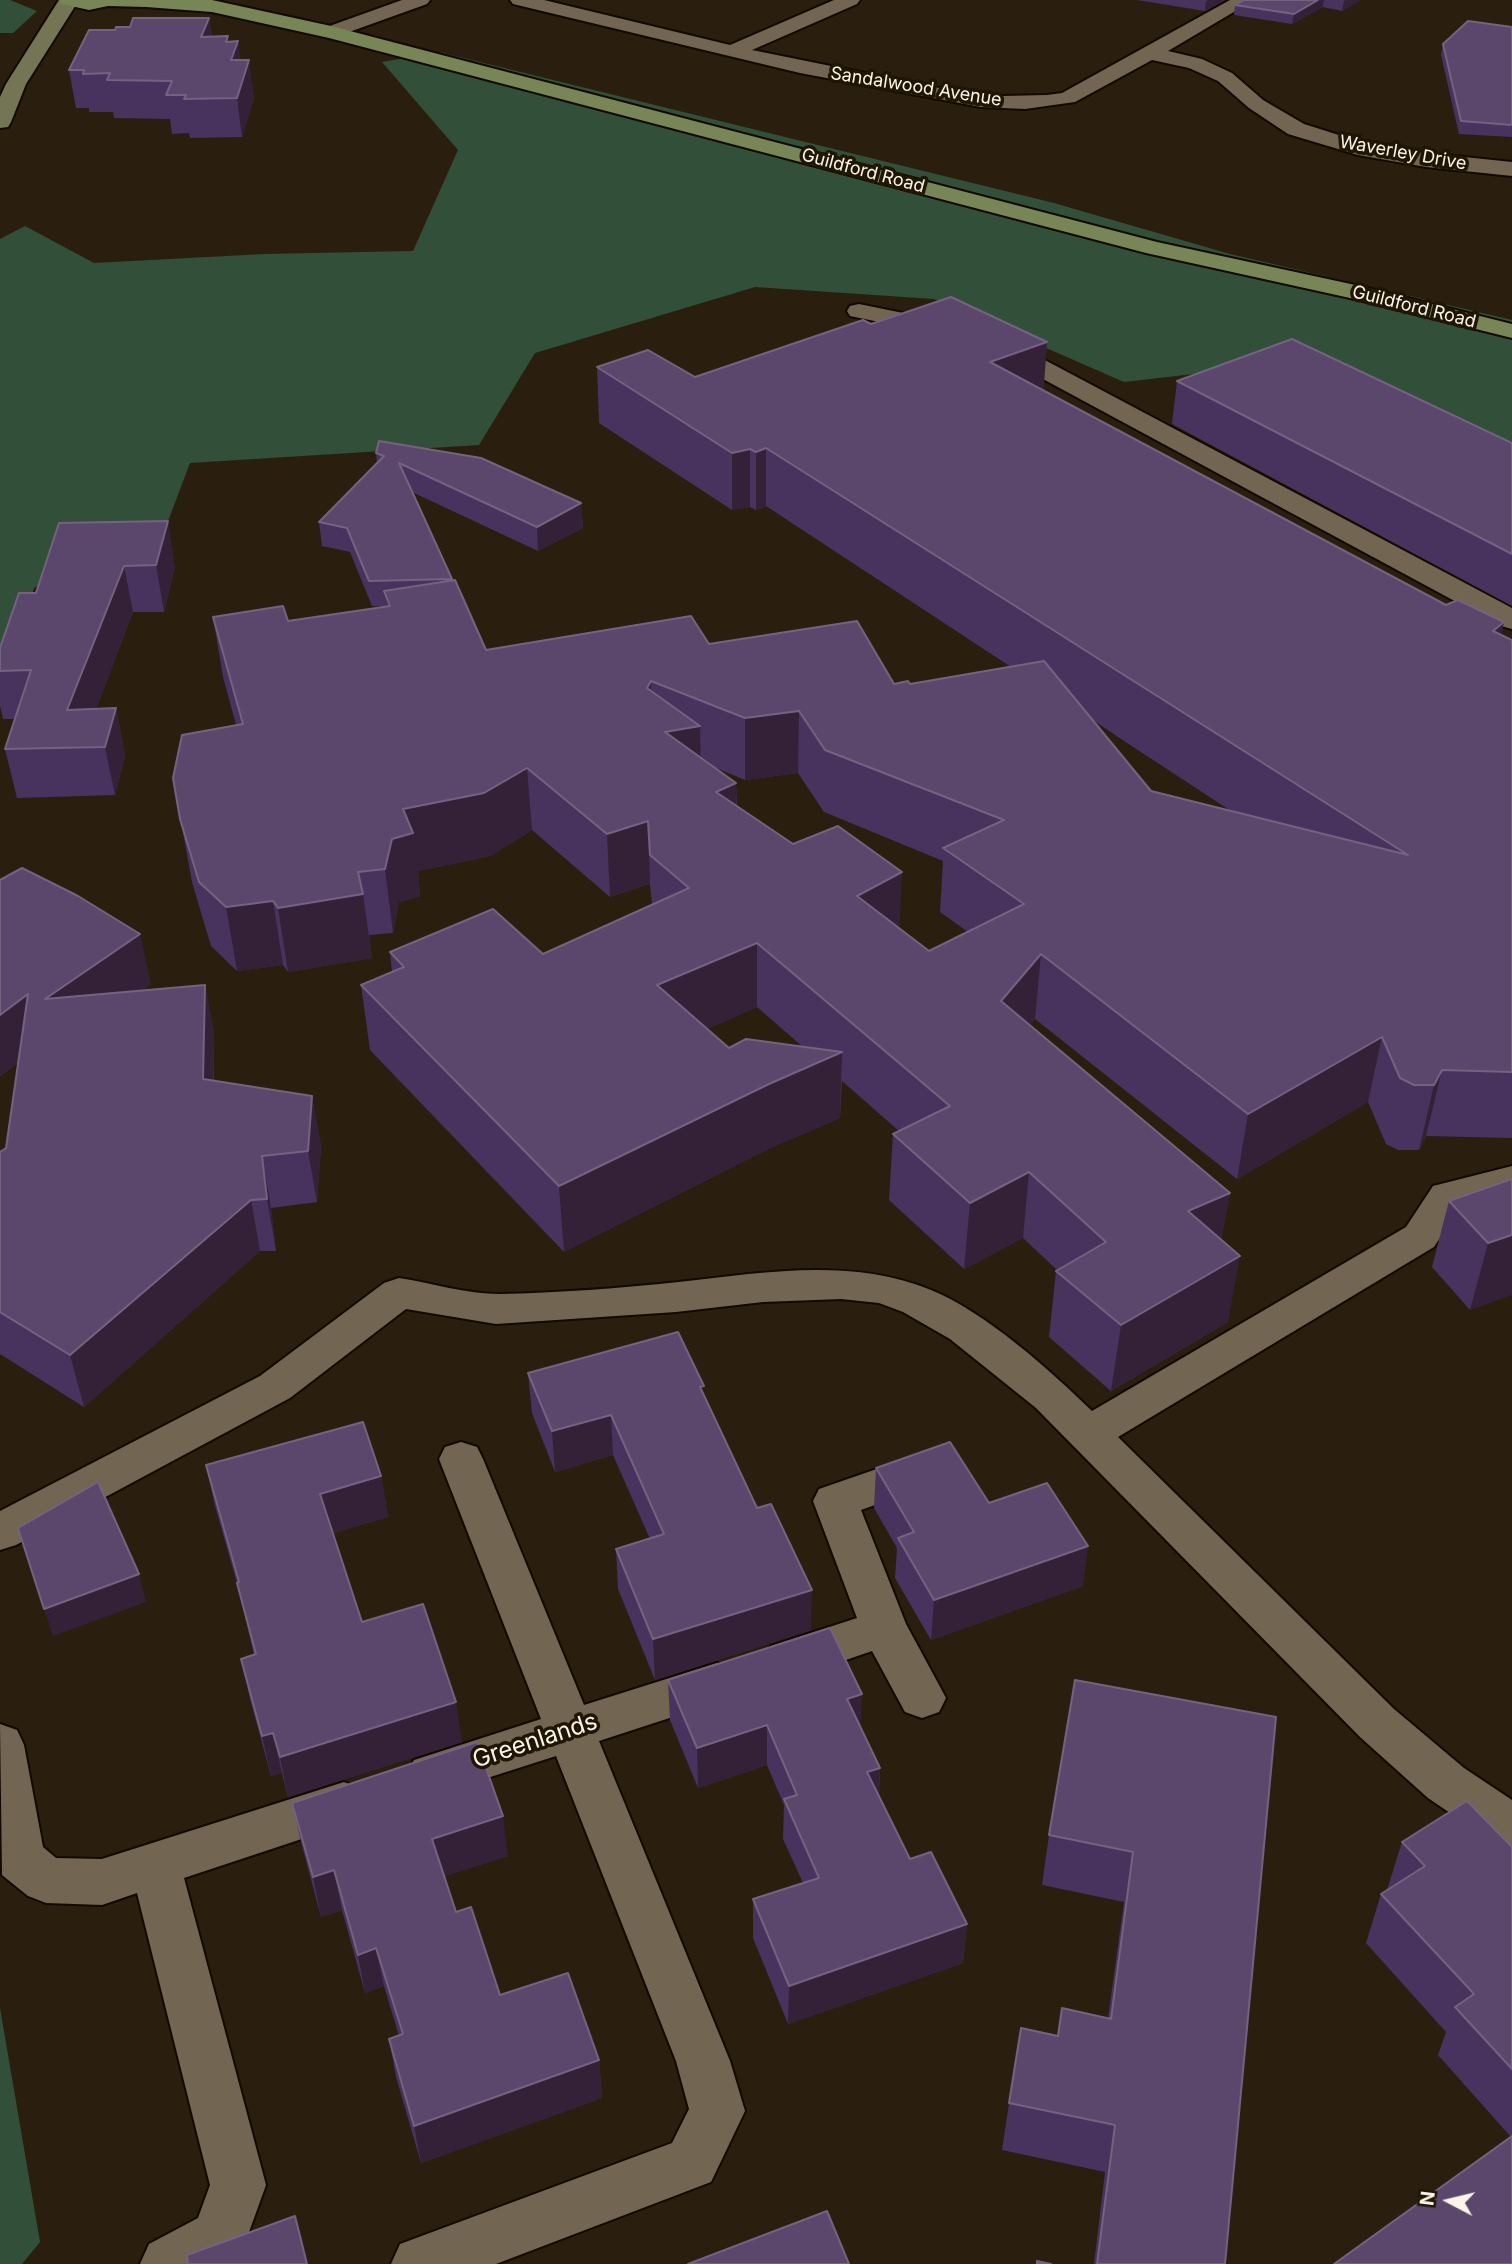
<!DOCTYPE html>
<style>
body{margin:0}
#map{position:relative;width:1512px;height:2264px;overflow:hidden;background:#2a1f0e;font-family:Inter,sans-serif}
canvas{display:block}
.north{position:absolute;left:1414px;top:2166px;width:70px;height:70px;-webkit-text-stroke:5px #201605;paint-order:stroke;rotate:277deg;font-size:19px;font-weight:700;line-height:28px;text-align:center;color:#fbf4e9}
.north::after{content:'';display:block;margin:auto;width:24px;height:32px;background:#fbf4e9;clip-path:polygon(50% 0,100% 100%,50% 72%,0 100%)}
</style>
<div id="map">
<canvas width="1512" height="2264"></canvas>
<div class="north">N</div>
</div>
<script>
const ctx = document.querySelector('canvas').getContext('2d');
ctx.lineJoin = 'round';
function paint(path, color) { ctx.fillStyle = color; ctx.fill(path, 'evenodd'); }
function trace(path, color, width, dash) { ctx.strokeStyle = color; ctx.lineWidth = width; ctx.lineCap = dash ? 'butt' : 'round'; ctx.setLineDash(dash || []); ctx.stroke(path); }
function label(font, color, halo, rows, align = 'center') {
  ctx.font = font + ' Inter,sans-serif'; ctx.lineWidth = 7; ctx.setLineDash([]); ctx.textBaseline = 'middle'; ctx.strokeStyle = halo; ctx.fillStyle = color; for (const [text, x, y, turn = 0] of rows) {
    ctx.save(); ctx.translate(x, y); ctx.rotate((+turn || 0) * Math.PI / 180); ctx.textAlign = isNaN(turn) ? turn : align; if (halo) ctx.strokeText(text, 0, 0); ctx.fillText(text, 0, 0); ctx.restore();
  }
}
paint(new Path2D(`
 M 0,0 L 10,0 L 37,11 L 13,33 L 0,33 Z
 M 439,52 L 1054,203 L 1230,254 L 1512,320 L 1512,480 L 1263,366 L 1124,382 L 934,299 L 755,287 L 535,353 L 479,445 L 190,463 L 162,537 L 82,560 L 34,588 L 0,681 L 0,239 L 25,226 L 94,263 L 265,254 L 413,251 L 458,150 L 382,62 Z
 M 0,2008 L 40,2242 L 22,2264 L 0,2264 Z`), '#325039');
const street = new Path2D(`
 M 402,0 L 430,0 L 427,4 L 338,36 L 324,36 L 321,32 L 324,28 Z
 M 510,0 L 544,0 L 730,45 L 834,0 L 860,0 L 857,4 L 752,50 L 959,92 L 1003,96 L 1047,95 L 1062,93 L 1230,0 L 1254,0 L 1168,51 L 1202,59 L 1232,73 L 1263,100 L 1304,124 L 1361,142 L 1426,153 L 1512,162 L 1512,176 L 1426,167 L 1358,155 L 1288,134 L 1249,108 L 1218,81 L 1189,68 L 1152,60 L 1075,102 L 1025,109 L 981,107 L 800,73 L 513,4 Z
 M 859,304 L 952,323 L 955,328 L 952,333 L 943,335 L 850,316 L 847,311 L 850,306 Z
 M 1000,338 L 1009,341 L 1512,608 L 1512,629 L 1501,626 L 991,351 L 987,346 L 991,341 Z
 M 1512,1166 L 1512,1192 L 1461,1206 L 1434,1247 L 1118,1437 L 1394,1709 L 1464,1768 L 1512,1800 L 1512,1849 L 1494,1843 L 1428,1798 L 1360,1737 L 1036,1408 L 950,1339 L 903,1312 L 879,1303 L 841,1299 L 763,1302 L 676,1312 L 496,1324 L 406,1309 L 290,1398 L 16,1545 L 0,1550 L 0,1511 L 260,1376 L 384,1283 L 399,1278 C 431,1283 467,1294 499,1294 C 558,1293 620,1288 679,1282 C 763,1273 850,1257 931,1290 C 985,1312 1050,1370 1092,1411 L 1406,1227 L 1433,1186 Z
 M 461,1442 L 477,1447 L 483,1459 L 584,1705 L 717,1663 L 734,1669 L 741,1683 L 734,1697 L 599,1741 L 730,2061 L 745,2111 L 711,2182 L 496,2264 L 391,2264 L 400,2244 L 672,2143 L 689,2109 L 676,2061 L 556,1756 L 431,1796 L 414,1790 L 406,1775 L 414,1760 L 541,1719 L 439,1459 L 445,1447 Z
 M 923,1453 L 939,1458 L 945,1470 L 939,1482 L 861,1510 L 906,1624 L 946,1698 L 939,1712 L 922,1718 L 905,1712 L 872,1651 L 788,1680 L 771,1674 L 764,1660 L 771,1646 L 857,1618 L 813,1501 L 819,1489 Z
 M 0,1724 L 17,1730 L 24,1745 L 43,1847 L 56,1858 L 102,1859 L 344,1782 L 362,1789 L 369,1804 L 362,1819 L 184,1878 L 266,2185 L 240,2257 L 227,2264 L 140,2264 L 149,2244 L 198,2218 L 210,2185 L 137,1893 L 102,1905 L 46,1903 L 28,1896 L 2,1875 Z`);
const secondary = new Path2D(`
 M 59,0 L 79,0 L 26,84 L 11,122 L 8,127 L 0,128 L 0,97 L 6,84 Z`);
const primary = new Path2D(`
 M 59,0 L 212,0 L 331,26 L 1157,242 L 1360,286 L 1512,324 L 1512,338 L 1359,300 L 1146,253 L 329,38 L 212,12 L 146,7 L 108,6 L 89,10 L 62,4 Z`);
trace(street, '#120900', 4);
trace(secondary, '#120900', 4);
trace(primary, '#120900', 4);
paint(street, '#726552');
paint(secondary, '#747554');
paint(primary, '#778557');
paint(new Path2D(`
 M 1137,0 L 1225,0 L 1205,11 Z
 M 1244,0 L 1361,0 L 1342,11 L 1323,7 L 1292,24 L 1234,15 L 1235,5 Z
 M 209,18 L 212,37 L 229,42 L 238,41 L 240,60 L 254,98 L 242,137 L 190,138 L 189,133 L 172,134 L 170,119 L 114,118 L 113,112 L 89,112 L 89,108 L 76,108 L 69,70 L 115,30 L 130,27 Z
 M 1512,27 L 1512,137 L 1459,134 L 1441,55 L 1443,44 Z
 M 871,324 L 1047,342 L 1043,390 L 1512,640 L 1512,1138 L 1426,1136 L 1419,1150 L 1398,1150 L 1386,1144 L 1368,1102 L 1237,1179 L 1035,1019 L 1030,1025 L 1230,1193 L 1221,1240 L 1228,1322 L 1111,1391 L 1049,1337 L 1056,1271 L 1057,1270 L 1023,1238 L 964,1269 L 889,1200 L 893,1134 L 899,1131 L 842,1081 L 840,1118 L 768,1149 L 564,1252 L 370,1050 L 361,985 L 392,972 L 390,952 L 543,954 L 652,905 L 650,884 L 610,897 L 532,830 L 490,856 L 418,871 L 420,896 L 399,902 L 393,933 L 369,935 L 372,958 L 288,972 L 283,965 L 237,971 L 211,946 L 192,882 L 173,778 L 236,725 L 223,677 L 213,617 L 288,621 L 386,606 L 372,606 L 350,552 L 322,546 L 319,522 L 377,463 L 376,453 L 581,503 L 583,528 L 538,551 L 412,492 L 452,581 L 486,650 L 709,644 L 894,684 L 910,684 L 1011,667 L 766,506 L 756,510 L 750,507 L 732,510 L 599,423 L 597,367 L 695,377 ZM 1093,720 L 1118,737 L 1231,811 L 1151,791 ZM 714,767 L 745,780 L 798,773 L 824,812 L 943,861 L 940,912 L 968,932 L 929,951 L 737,806 L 736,783 ZM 757,1007 L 803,1047 L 729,1048 L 707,1029 Z
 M 1177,381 L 1512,443 L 1512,606 L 1172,424 Z
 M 59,523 L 175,567 L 164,612 L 133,612 L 96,709 L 116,708 L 125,756 L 115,795 L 17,798 L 5,749 L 15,719 L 3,719 L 0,706 L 0,648 L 36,593 Z
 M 0,880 L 151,984 L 142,990 L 205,985 L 214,1035 L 214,1081 L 312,1096 L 321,1147 L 317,1202 L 271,1208 L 276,1251 L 260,1251 L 84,1407 L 0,1354 L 0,1152 L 6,1148 L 19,1062 L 0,1076 Z
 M 1512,1179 L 1470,1310 L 1432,1267 L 1449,1201 Z
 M 528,1373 L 704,1396 L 811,1630 L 655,1680 L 618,1589 L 616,1549 L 650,1539 L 613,1455 L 555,1472 L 532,1413 Z
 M 206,1465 L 381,1476 L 388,1517 L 333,1533 L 362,1622 L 462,1742 L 288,1797 L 282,1773 L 271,1776 L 250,1699 L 241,1659 L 254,1655 L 237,1583 L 215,1506 Z
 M 876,1468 L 989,1503 L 1083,1586 L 931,1640 L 895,1578 L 897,1548 L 874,1508 Z
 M 668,1680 L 860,1727 L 880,1768 L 879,1796 L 910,1859 L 967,1924 L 963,1963 L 788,2024 L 753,1938 L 753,1899 L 803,1883 L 783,1839 L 784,1805 L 767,1765 L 698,1788 L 670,1720 Z
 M 1276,1717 L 1225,2264 L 1094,2264 L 1105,2172 L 1002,2150 L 1009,2103 L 1058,2036 L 1108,2018 L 1124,1902 L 1042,1885 L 1049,1835 Z
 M 292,1803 L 508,1856 L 444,1876 L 456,1912 L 500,1995 L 599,2060 L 602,2098 L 421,2163 L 396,2077 L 389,2039 L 399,2036 L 384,1986 L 365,1993 L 342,1910 L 321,1917 L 301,1842 Z
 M 1402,1842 L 1512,1847 L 1512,2264 L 1511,2137 L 1438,2055 L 1446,2032 L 1366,1943 L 1381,1894 L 1387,1890 Z`), '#48325e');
paint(new Path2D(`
 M 1208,0 L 1225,0 L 1205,11 L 1206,1 Z
 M 1318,0 L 1324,0 L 1323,7 L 1292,24 L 1294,14 Z
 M 1346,0 L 1361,0 L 1342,11 L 1344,1 Z
 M 209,18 L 214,54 L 201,37 Z
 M 238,41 L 243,79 L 231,60 Z
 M 249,60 L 254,98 L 242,137 L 237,98 Z
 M 1047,342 L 1043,398 L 990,362 Z
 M 766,448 L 766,506 L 756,510 L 756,452 Z
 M 750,449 L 750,507 L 732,510 L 732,453 Z
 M 581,503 L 583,528 L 538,551 L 537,527 Z
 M 168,521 L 175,567 L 164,612 L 156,565 Z
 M 124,566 L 133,612 L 82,747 L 67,710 Z
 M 1504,622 L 1491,683 L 1493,631 Z
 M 651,681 L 653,742 L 647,688 Z
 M 116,708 L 125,756 L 115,795 L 105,747 Z
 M 799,711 L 798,773 L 745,780 L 745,718 Z
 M 700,726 L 701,788 L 665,732 Z
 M 527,768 L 532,830 L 490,856 L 418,871 L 420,896 L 399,902 L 393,933 L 385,869 L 392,839 L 403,809 Z
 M 736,783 L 737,846 L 716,792 Z
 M 648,821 L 650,884 L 610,897 L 607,834 Z
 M 902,872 L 899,936 L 857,896 Z
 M 363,894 L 372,958 L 288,972 L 278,908 Z
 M 273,901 L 283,965 L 237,971 L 226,907 Z
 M 140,934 L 151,984 L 58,1050 L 45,999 Z
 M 757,943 L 757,1007 L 659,1050 L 657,985 Z
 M 1041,954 L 1035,1019 L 996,1065 L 1001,1001 Z
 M 205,985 L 214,1035 L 213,1130 L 203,1079 Z
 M 28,994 L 41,1045 L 0,1076 L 0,1015 Z
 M 1382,1037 L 1368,1102 L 1237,1179 L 1248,1114 Z
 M 842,1052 L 840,1118 L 768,1149 L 564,1252 L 559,1186 L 769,1084 Z
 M 1442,1070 L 1426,1136 L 1419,1150 L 1434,1085 Z
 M 312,1096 L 321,1147 L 317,1202 L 308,1151 Z
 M 262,1156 L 271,1208 L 276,1251 L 267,1199 Z
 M 1029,1172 L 1023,1238 L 964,1269 L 970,1203 Z
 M 1230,1193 L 1218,1259 L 1188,1211 Z
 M 251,1200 L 260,1251 L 84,1407 L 70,1355 Z
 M 1512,1235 L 1512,1295 L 1470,1310 L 1488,1243 Z
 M 1240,1256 L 1228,1322 L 1111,1391 L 1121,1325 Z
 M 611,1415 L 613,1455 L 555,1472 L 552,1431 Z
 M 381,1476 L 388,1517 L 327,1535 L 320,1494 Z
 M 1088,1546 L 1083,1586 L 931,1640 L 934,1600 Z
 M 139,1574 L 146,1602 L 53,1636 L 44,1609 Z
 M 812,1590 L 811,1630 L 655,1680 L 653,1639 Z
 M 862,1694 L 860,1734 L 847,1699 Z
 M 456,1702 L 462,1742 L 288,1797 L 280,1757 Z
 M 767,1725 L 767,1765 L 698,1788 L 697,1748 Z
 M 273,1733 L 282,1773 L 271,1776 L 262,1736 Z
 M 880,1768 L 878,1808 L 867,1772 Z
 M 503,1816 L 508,1856 L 438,1878 L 432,1839 Z
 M 334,1870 L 342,1910 L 321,1917 L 313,1877 Z
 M 967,1924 L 963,1963 L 788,2024 L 789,1986 Z
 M 376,1948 L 384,1986 L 365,1993 L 358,1955 Z
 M 599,2060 L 602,2098 L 421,2163 L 414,2126 Z`), '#342137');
const building = new Path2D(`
 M 1244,0 L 1318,0 L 1294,14 L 1235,5 Z
 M 133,18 L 209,18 L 201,37 L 228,36 L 226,42 L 238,41 L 231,60 L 249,60 L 237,98 L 184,99 L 186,95 L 166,95 L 172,81 L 107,80 L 110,73 L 83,74 L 84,70 L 69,70 L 89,30 L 115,30 L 116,27 L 130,27 Z
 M 1468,21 L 1512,27 L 1512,125 L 1461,121 L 1443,44 Z
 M 951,297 L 1047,342 L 990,362 L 1446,605 L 1458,600 L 1504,622 L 1493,631 L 1512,640 L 1512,1072 L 1442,1070 L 1434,1085 L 1414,1085 L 1400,1078 L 1382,1037 L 1248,1114 L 1041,954 L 1001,1001 L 1230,1193 L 1188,1211 L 1240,1256 L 1121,1325 L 1056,1271 L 1106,1242 L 1029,1172 L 970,1203 L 893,1134 L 950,1106 L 757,943 L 657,985 L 729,1048 L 746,1039 L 842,1052 L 769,1084 L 559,1186 L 361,985 L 404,967 L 390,952 L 493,909 L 543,954 L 689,888 L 650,855 L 648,821 L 607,834 L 527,768 L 484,793 L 403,809 L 413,833 L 392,839 L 385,869 L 358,872 L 363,894 L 278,908 L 273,901 L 226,907 L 199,882 L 180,819 L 173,778 L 182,735 L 243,724 L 213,617 L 283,606 L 288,621 L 390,606 L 384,591 L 455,580 L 486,650 L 691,616 L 709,644 L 857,621 L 894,684 L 908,681 L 910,684 L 1044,661 L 1151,791 L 1408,855 L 766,448 L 756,452 L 750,449 L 732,453 L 597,367 L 648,350 L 695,377 L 863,320 L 871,324 ZM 651,681 L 745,718 L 799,711 L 825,750 L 1004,820 L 943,848 L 1024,904 L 929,951 L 857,896 L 902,872 L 838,826 L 793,844 L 716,792 L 736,783 L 665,732 L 700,726 L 647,688 Z
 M 1292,339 L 1512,443 L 1512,554 L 1177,381 Z
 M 379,441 L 481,458 L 581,503 L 537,527 L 399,463 L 452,579 L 369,581 L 347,528 L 319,522 L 384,456 L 376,453 Z
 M 168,521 L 156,565 L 124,566 L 67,710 L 116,708 L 105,747 L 5,749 L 31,670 L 0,671 L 0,648 L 19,593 L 36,593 L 59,523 Z
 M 22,868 L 78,896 L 140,934 L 45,999 L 205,985 L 203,1079 L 312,1096 L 308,1151 L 262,1156 L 267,1199 L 251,1200 L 70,1355 L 0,1312 L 0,1152 L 6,1148 L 28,994 L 0,1015 L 0,880 Z
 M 1512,1179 L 1512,1235 L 1488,1243 L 1449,1201 Z
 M 678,1332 L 704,1386 L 700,1387 L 757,1508 L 771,1504 L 812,1590 L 653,1639 L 616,1549 L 664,1534 L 611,1415 L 552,1431 L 528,1373 Z
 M 363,1422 L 381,1476 L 320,1494 L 362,1622 L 423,1604 L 456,1702 L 280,1757 L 273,1733 L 262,1736 L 241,1659 L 256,1654 L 237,1583 L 239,1582 L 206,1465 Z
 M 950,1442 L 989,1503 L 1047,1483 L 1088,1546 L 934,1600 L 898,1538 L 914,1532 L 876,1468 Z
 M 98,1482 L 139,1574 L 44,1609 L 18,1528 Z
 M 830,1628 L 862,1694 L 847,1699 L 880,1768 L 867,1772 L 910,1859 L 931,1852 L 967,1924 L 789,1986 L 753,1899 L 819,1878 L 784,1799 L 797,1795 L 767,1725 L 697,1748 L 668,1680 Z
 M 1075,1680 L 1276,1717 L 1225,2264 L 1097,2264 L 1115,2125 L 1009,2103 L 1021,2028 L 1058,2036 L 1062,2008 L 1111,2019 L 1133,1852 L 1049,1835 Z
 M 477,1742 L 503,1816 L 432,1839 L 456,1912 L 471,1907 L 500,1995 L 568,1973 L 599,2060 L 414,2126 L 389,2039 L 403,2034 L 376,1948 L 358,1955 L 334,1870 L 313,1877 L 292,1803 Z
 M 1467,1801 L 1512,1847 L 1512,2069 L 1455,2007 L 1474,1994 L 1381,1894 L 1425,1866 L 1402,1842 Z
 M 1512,2136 L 1512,2264 L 1334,2264 Z
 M 827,2211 L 849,2264 L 688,2264 Z
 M 295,2216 L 307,2264 L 188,2264 L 187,2255 Z
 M 1037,2261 L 1051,2264 L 1037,2264 Z`);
paint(building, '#5b476c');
trace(building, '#746280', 2);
label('18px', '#fbf4e9', '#201605', [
 ["Sandalwood Avenue",916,87,9],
 ["Waverley Drive",1403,153,10],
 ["Guildford Road",863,171,15],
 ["Guildford Road",1414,307,14]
]);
label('24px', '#fbf4e9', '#201605', [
 ["Greenlands",535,1741,-18]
]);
</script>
